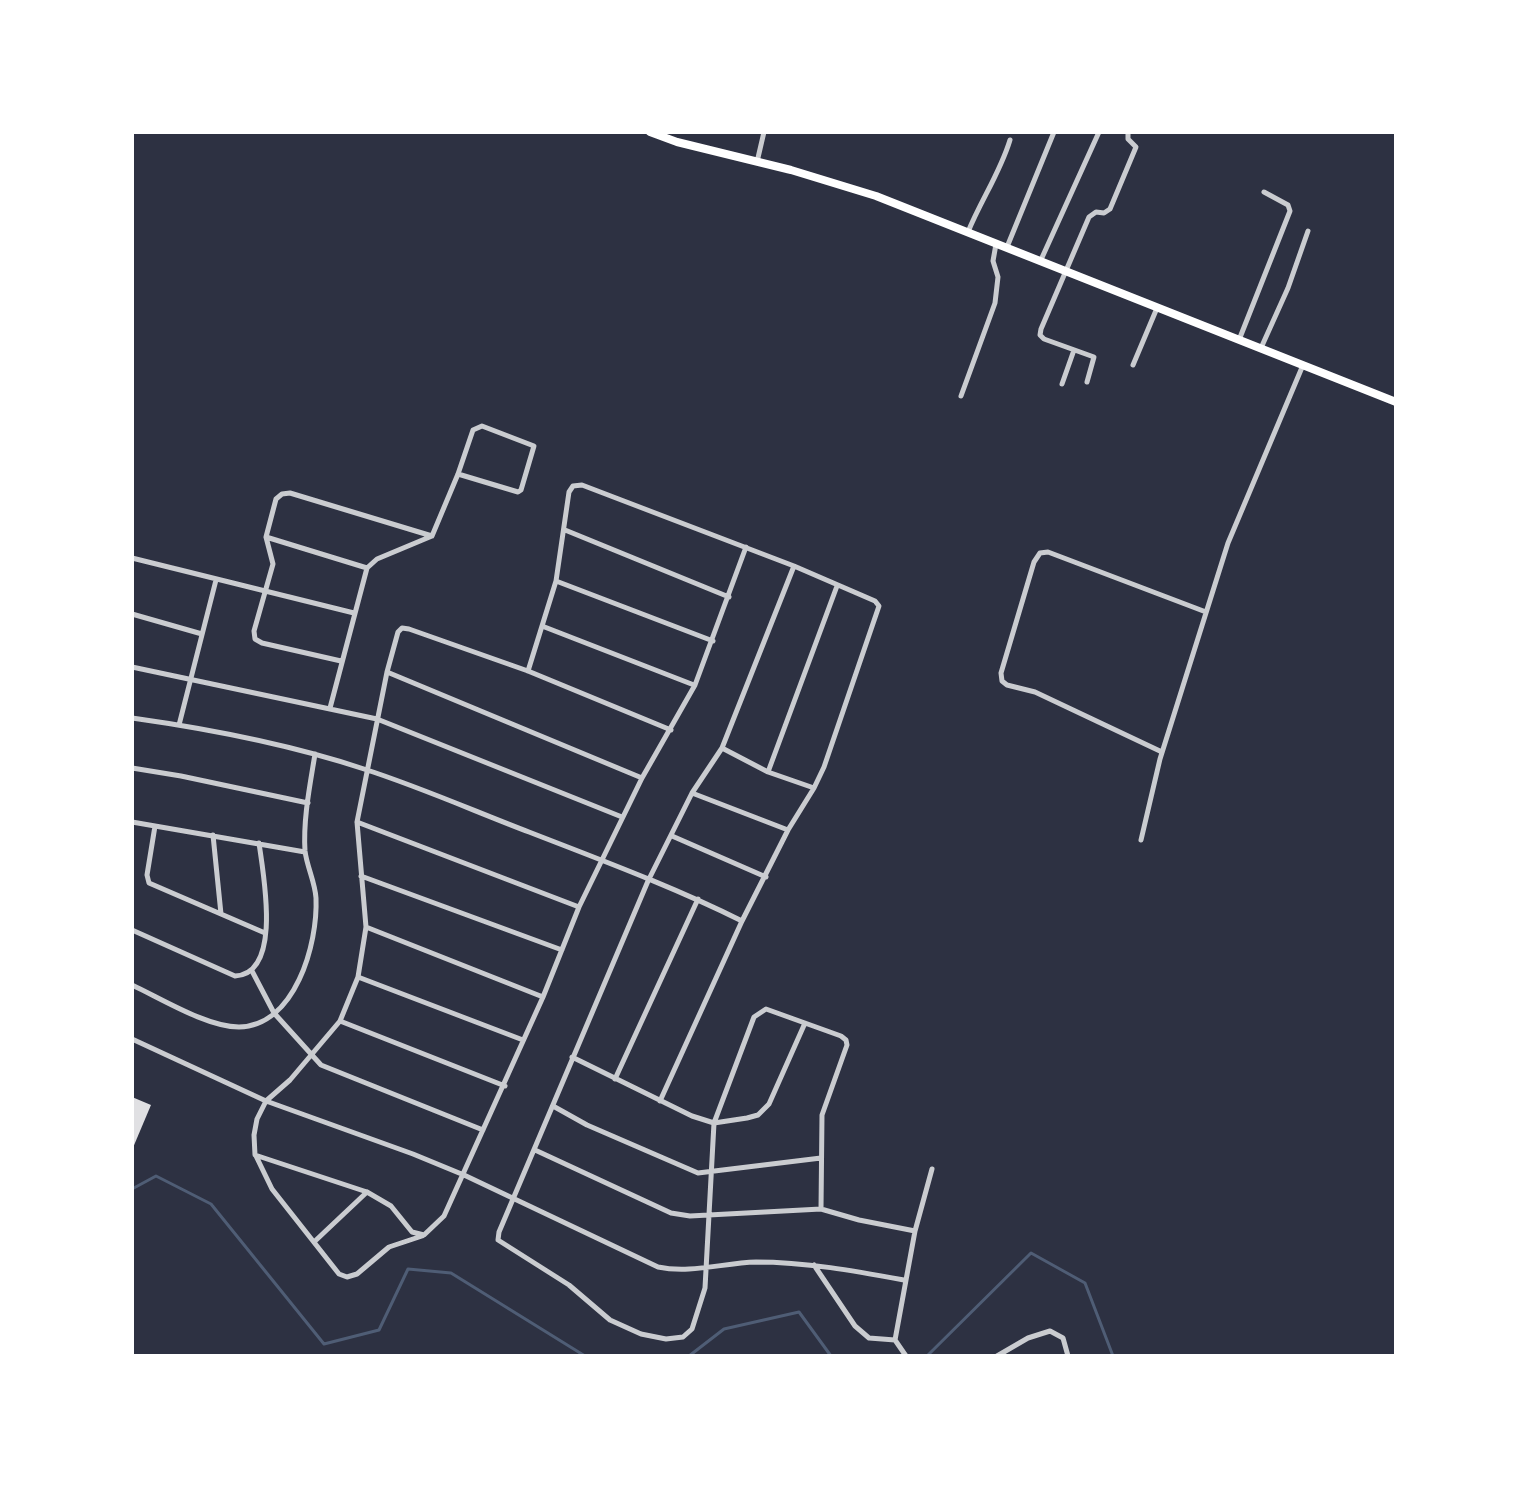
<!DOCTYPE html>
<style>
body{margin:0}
#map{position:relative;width:1528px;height:1488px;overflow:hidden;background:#2d3142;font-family:Mulish,sans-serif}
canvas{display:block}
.frame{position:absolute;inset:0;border:134px solid #fff;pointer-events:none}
</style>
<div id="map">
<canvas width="1528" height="1488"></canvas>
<div class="frame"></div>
</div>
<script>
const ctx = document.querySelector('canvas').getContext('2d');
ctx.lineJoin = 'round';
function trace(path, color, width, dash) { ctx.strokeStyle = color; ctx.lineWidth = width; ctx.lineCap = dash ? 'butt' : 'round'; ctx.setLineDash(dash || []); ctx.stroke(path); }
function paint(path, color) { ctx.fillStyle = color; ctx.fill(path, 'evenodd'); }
trace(new Path2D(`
 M 132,1189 L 156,1176 L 211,1204 L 324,1344 L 379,1330 L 408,1269 L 451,1273 L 585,1356
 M 689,1356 L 724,1329 L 799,1312 L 831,1356
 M 927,1356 L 1031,1253 L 1085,1283 L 1113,1356`), '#4f5d75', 3);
paint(new Path2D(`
 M 132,1097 L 151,1105 L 132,1150 Z`), '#e0e0e3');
trace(new Path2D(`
 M 757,162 L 764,132
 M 968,232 C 981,200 1000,173 1010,140
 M 1007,247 L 1054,132
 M 1040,262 L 1099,132
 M 1239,340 L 1290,211 L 1288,205 L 1264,192
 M 1261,348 L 1288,288 L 1308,231
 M 1133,365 L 1157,308
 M 1087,382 L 1094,357 L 1044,339 L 1040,335 L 1041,329 L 1089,217 L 1096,212 L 1104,213 L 1110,209 L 1136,147 L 1128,139 L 1128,132
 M 1062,384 L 1074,350
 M 961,396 L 995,303 L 998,277 L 993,261 L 996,244
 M 565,530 L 729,597
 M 266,537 L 367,568
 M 132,558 L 354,613
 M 794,566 L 722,748 L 692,793 L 648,881 L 499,1232 L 498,1240 L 569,1285 L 610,1320 L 641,1334 L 666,1339 L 683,1337 L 692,1329 L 705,1288 L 714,1123 L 754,1017 L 766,1009 L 841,1036 L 846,1040 L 847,1045 L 822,1115 L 821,1209
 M 556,581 L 713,641
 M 132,614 L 202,634
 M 542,626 L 694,685
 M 341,661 L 262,643 L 255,639 L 254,631 L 273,564 L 266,537 L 276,499 L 282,494 L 290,493 L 432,536
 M 132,667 L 377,719 L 622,817
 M 528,671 L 556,581 L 569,492 L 573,486 L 582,485 L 794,566 L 875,601 L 879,606 L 824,767 L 814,788 L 788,830 L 742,921 L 660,1101
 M 387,672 L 642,778
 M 330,708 L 367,568 L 377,559 L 432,536 L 458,474 L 473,430 L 482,426 L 534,446 L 521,490 L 518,492 L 458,474
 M 132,718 C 210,729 289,744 364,769 C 420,787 474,811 529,832 C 601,860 674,887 742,921
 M 179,725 L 216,580
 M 671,730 L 528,671 L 409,629 L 402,628 L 398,632 L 387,672 L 357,822 L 366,927 L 358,977 L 340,1021 L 290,1080 L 266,1101 L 257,1119 L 254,1135 L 255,1155 L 367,1192 L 391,1206 L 412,1232 L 424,1235 L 444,1216 L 543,997 L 579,907 L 642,778 L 695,685 L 746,547
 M 722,748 L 768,772 L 814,788
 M 1162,752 L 1035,692 L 1007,685 L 1002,681 L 1001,673 L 1034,562 L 1040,553 L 1048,552 L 1206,612
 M 132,768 L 181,776 L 308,803
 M 768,772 L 837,586
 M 692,793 L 788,830
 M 132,822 L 305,852
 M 357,822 L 579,907
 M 155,826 L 147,875 L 149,883 L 265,933
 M 213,835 L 221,914
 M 672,836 L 766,877
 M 1141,840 L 1160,759 L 1228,543 L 1303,365
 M 361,876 L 562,950
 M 366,927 L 543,997
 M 132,930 L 235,976 C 283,974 263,873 259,843
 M 252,971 L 274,1013 L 321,1065 L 483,1130
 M 358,977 L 523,1040
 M 132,985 C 162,999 207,1027 239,1027 C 295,1026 318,944 316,898 C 315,882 307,867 305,851 C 303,819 310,785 315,754
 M 340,1021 L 505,1086
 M 132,1039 L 266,1101 L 413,1154 L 464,1175 L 658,1267 C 690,1274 723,1263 756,1262 C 806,1262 855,1271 904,1280
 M 572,1057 L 692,1116 L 714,1123 L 747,1118 L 758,1115 L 769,1104 L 805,1023
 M 615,1079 L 698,899
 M 553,1106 L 587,1125 L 698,1173 L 821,1158
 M 535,1150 L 671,1213 L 690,1216 L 821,1209 L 859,1220 L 915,1231
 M 256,1156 L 272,1189 L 339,1274 L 347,1277 L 357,1274 L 389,1247 L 422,1236
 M 314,1242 L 367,1192
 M 814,1265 L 855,1326 L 869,1338 L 895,1340
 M 906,1356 L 895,1340 L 915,1231 L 932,1169
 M 997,1356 L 1028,1338 L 1050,1331 L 1063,1338 L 1068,1356`), '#caccd0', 5);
trace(new Path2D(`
 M 650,132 L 677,142 L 791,170 L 876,196 L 1396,402`), '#fff', 8);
</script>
